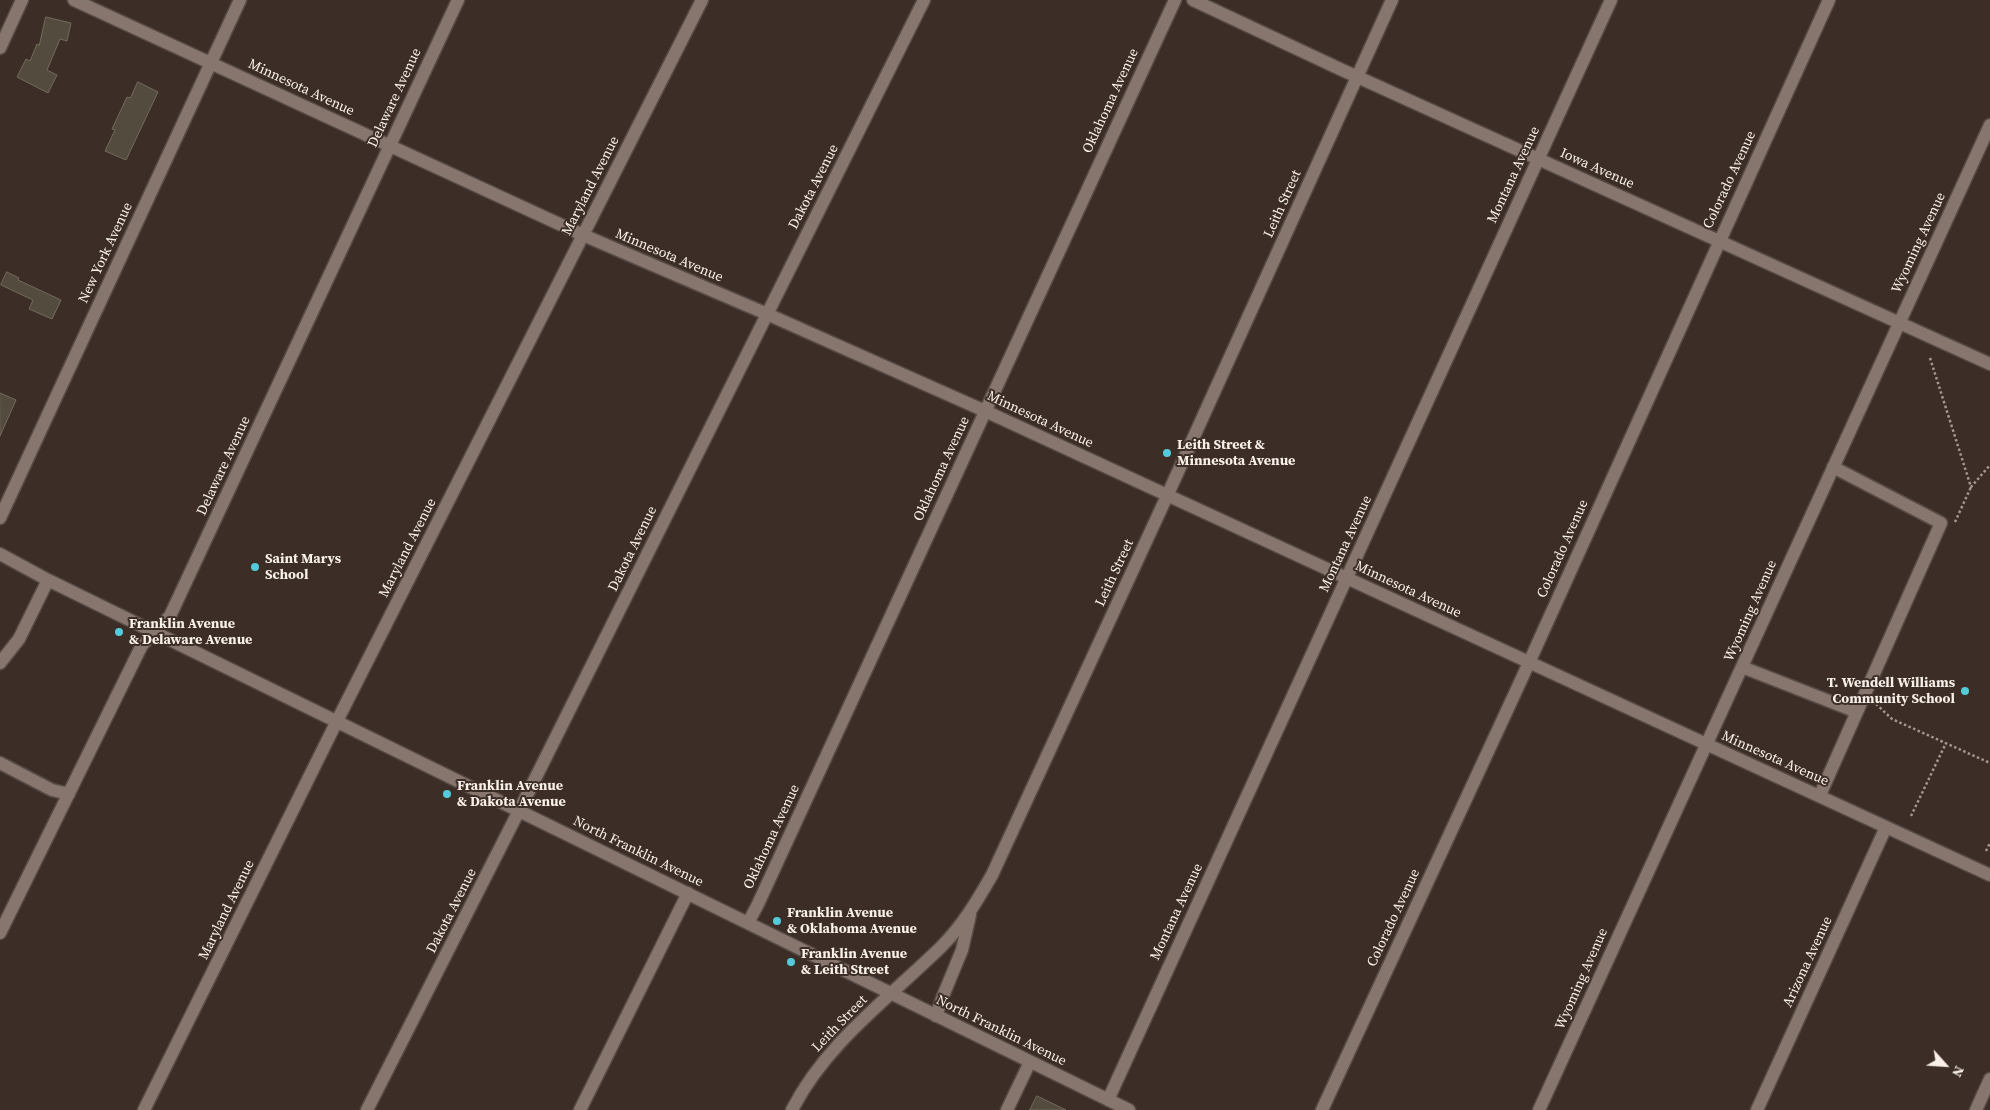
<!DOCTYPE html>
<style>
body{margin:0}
#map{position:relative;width:1990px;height:1110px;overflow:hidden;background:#3c2e26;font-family:"Source Serif 4",serif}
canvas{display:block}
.north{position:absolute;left:1920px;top:1040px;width:50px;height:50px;-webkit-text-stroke:4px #3c2e26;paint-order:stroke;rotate:116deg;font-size:14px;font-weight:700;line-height:20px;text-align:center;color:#f9f0ea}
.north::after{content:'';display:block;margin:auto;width:18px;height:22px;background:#f9f0ea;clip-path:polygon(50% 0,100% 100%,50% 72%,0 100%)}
</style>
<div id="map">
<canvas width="1990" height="1110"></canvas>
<div class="north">N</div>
</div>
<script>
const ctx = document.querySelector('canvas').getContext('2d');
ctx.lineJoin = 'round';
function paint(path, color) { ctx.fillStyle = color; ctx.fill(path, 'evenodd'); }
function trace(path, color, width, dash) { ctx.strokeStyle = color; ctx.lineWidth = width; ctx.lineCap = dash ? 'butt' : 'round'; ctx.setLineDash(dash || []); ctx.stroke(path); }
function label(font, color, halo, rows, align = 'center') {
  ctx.font = font + ' "Source Serif 4",serif'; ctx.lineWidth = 4; ctx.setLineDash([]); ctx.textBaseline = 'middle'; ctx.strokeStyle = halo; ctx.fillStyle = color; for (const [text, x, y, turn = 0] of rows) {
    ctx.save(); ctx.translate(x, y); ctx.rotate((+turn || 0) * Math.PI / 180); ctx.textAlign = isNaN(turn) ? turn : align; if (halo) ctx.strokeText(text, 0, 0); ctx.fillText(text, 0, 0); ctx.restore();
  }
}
const building = new Path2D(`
 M 46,17 L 71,23 L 67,41 L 60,39 L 47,70 L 57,75 L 48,93 L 17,77 L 26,59 L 30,61 L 37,44 L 39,45 Z
 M 138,82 L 158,92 L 126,160 L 105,151 L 115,130 L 112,129 L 127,97 L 130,98 Z
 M 7,272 L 19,278 L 18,280 L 61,300 L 52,319 L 29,309 L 33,300 L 1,285 Z
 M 0,393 L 16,400 L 0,436 Z
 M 1037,1096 L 1066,1110 L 1030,1110 Z`);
paint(building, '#534b3d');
trace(building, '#736b5c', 1);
const minor = new Path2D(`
 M 74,0 L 583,235 L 767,314 L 985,411 L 1990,875
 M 1193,0 L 1340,69 L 1990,364
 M 0,48 L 22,0
 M 0,518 L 240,0
 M 0,554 L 48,580 L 1129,1110
 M 0,663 L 19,639 L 48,580
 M 1742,667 L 1857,712
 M 0,763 L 52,790 L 69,794
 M 1820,795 L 1941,523 L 1833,467
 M 748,923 L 758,904 L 1175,0
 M 0,933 L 142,645 L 170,616 L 458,0
 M 936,1016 L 943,996 L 962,950 L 970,915
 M 1108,1100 L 1611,0
 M 144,1110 L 337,721 L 702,0
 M 367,1110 L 529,791 L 924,0
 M 580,1110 L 688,893
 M 792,1110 C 826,1043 889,998 941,947 C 963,925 977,901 992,875 L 1167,496 L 1392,0
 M 1007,1110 L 1030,1062
 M 1322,1110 L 1522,678 L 1829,0
 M 1539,1110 L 1990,125
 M 1757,1110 L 1886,827
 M 1976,1110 L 1990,1079`);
trace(minor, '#564a44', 15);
trace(new Path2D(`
 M 1930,358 L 1971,487 L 1990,465
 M 1955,522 L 1971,487
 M 1876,704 L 1892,719 L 1990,763
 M 1911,816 L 1946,743
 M 1986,851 L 1990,843`), '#a39790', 2.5, [2.5, 2.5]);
trace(minor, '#87766d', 12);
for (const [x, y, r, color] of [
 [1167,453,5,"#53cbdb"],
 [255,567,5,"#53cbdb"],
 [119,632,5,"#53cbdb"],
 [1965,691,5,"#53cbdb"],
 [447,794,5,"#53cbdb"],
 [777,921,5,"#53cbdb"],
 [791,962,5,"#53cbdb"]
]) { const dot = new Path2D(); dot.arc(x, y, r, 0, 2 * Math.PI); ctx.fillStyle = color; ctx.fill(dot); trace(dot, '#3c2e26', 2); }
label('14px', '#f9f0ea', '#3c2e26', [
 ["Minnesota Avenue",301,88,25],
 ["Delaware Avenue",395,98,-65],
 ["Oklahoma Avenue",1111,101,-65],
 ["Iowa Avenue",1597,169,24],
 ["Montana Avenue",1514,175,-65],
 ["Colorado Avenue",1730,180,-65],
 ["Maryland Avenue",591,186,-63],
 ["Dakota Avenue",814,187,-63],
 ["Leith Street",1283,204,-66],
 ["Wyoming Avenue",1919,243,-65],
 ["New York Avenue",106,253,-65],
 ["Minnesota Avenue",669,256,23],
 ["Minnesota Avenue",1040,420,25],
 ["Delaware Avenue",224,466,-65],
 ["Oklahoma Avenue",942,469,-65],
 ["Montana Avenue",1346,544,-65],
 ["Maryland Avenue",408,548,-63],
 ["Dakota Avenue",633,549,-64],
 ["Colorado Avenue",1563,549,-66],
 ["Leith Street",1115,573,-65],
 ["Minnesota Avenue",1408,590,25],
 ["Wyoming Avenue",1751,611,-66],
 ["Minnesota Avenue",1775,759,24],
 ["Oklahoma Avenue",772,837,-65],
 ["North Franklin Avenue",638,852,26],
 ["Maryland Avenue",227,910,-64],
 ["Dakota Avenue",452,911,-63],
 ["Montana Avenue",1177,912,-65],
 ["Colorado Avenue",1394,918,-65],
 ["Arizona Avenue",1808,962,-65],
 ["Wyoming Avenue",1582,979,-66],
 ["Leith Street",840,1024,-46],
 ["North Franklin Avenue",1001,1031,26]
]);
label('bold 14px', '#f9f0ea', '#3c2e26', [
 ["Leith Street &",1177,445],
 ["Minnesota Avenue",1177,461],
 ["Saint Marys",265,559],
 ["School",265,575],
 ["Franklin Avenue",129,624],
 ["& Delaware Avenue",129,640],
 ["T. Wendell Williams",1955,683,"right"],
 ["Community School",1955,699,"right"],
 ["Franklin Avenue",457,786],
 ["& Dakota Avenue",457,802],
 ["Franklin Avenue",787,913],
 ["& Oklahoma Avenue",787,929],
 ["Franklin Avenue",801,954],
 ["& Leith Street",801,970]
], 'left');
</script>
